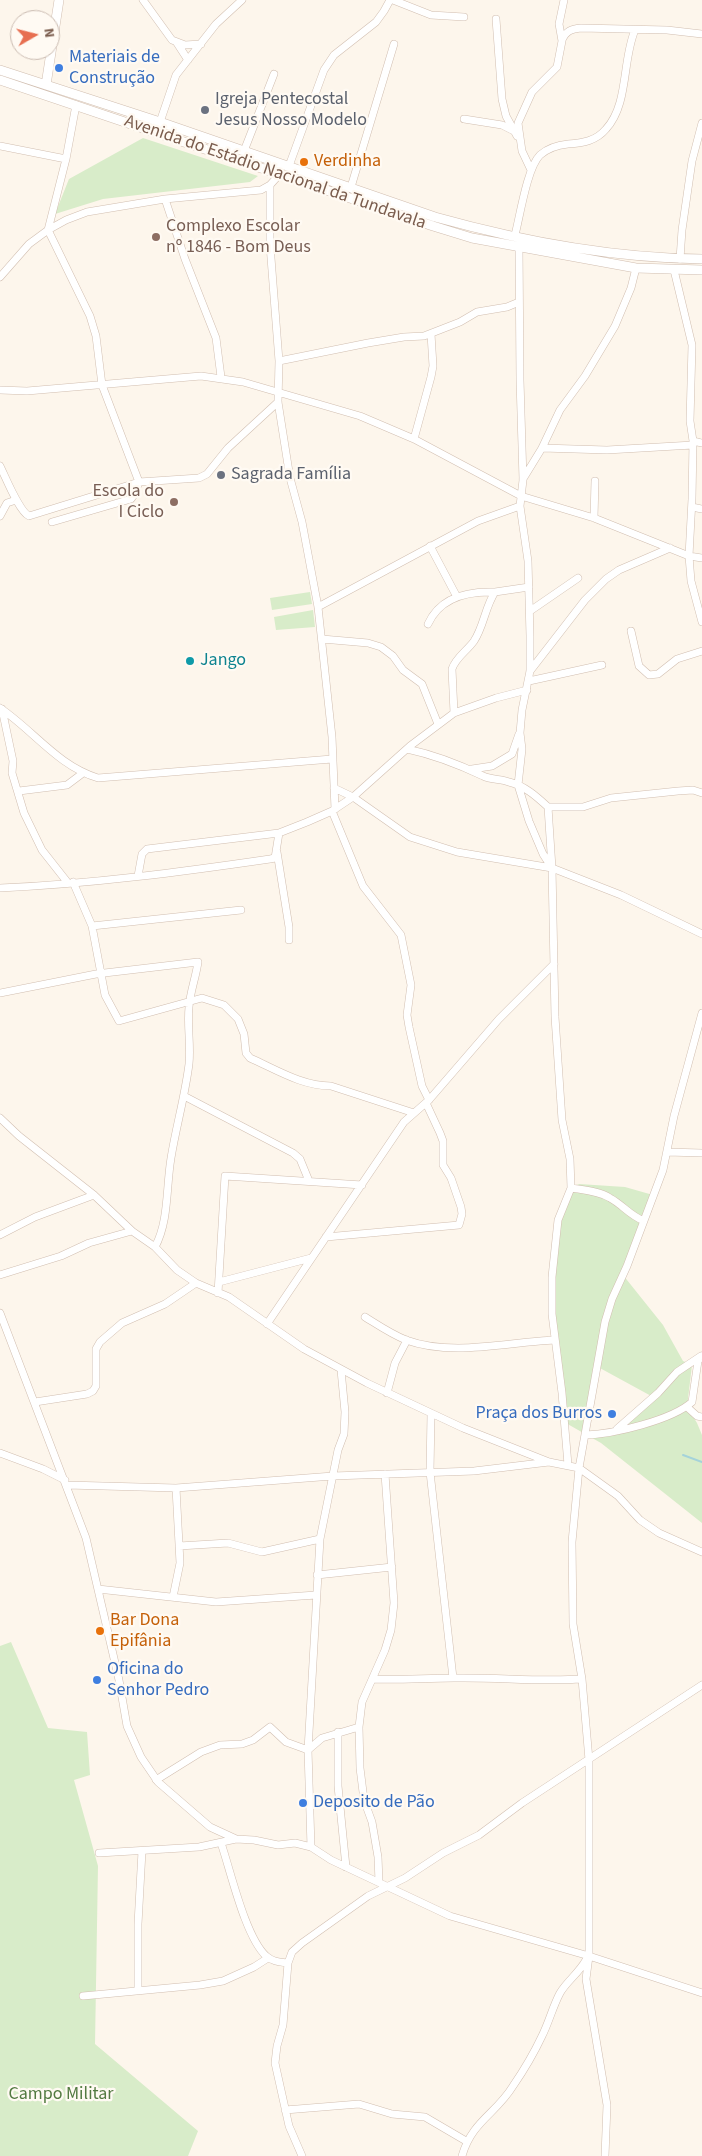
<!DOCTYPE html>
<meta charset="utf-8">
<style>
body{margin:0}
#map{position:relative;width:702px;height:2156px;overflow:hidden;background:#fdf6ec;font-family:"Source Sans 3",sans-serif}
canvas{display:block}
.north{position:absolute;left:10px;top:10px;width:50px;height:50px;box-sizing:border-box;background:#fffaf3;border:1px solid #cabbb1;border-radius:50%;rotate:82deg;font-size:14px;font-weight:700;line-height:20px;text-align:center;color:#7a5c4d}
.north::after{content:'';display:block;margin:auto;width:18px;height:22px;background:#e76f51;clip-path:polygon(50% 0,100% 100%,50% 72%,0 100%)}
</style>
<div id="map">
<canvas width="702" height="2156"></canvas>
<div class="north">N</div>
</div>
<script>
const ctx = document.querySelector('canvas').getContext('2d');
ctx.lineJoin = 'round';
function paint(path, color) { ctx.fillStyle = color; ctx.fill(path, 'evenodd'); }
function trace(path, color, width, dash) { ctx.strokeStyle = color; ctx.lineWidth = width; ctx.lineCap = dash ? 'butt' : 'round'; ctx.setLineDash(dash || []); ctx.stroke(path); }
function label(font, color, halo, rows, align = 'center') {
  ctx.font = font + ' "Source Sans 3",sans-serif'; ctx.lineWidth = 4.5; ctx.setLineDash([]); ctx.textBaseline = 'middle'; ctx.strokeStyle = halo; ctx.fillStyle = color; for (const [text, x, y, turn = 0] of rows) {
    ctx.save(); ctx.translate(x, y); ctx.rotate((+turn || 0) * Math.PI / 180); ctx.textAlign = isNaN(turn) ? turn : align; if (halo) ctx.strokeText(text, 0, 0); ctx.fillText(text, 0, 0); ctx.restore();
  }
}
paint(new Path2D(`
 M 143,138 L 258,176 L 250,182 L 103,199 L 55,214 L 69,179 Z
 M 310,592 L 312,604 L 272,610 L 270,598 Z
 M 313,610 L 315,627 L 276,630 L 274,617 Z
 M 579,1184 L 625,1187 L 653,1195 L 623,1275 L 663,1325 L 683,1361 L 692,1365 L 687,1407 L 697,1423 L 702,1435 L 702,1523 L 601,1443 L 564,1422 L 552,1314 L 558,1220 L 571,1188 ZM 598,1367 L 653,1397 L 616,1430 L 586,1434 Z
 M 11,1642 L 48,1728 L 87,1732 L 90,1775 L 74,1780 L 98,1866 L 95,2044 L 198,2131 L 188,2156 L 0,2156 L 0,1646 Z`), '#d8ecc9');
trace(new Path2D(`
 M 683,1455 L 702,1462`), '#a5d3da', 2);
const minor = new Path2D(`
 M 143,0 L 172,40 L 185,45 L 201,44
 M 393,0 L 431,15 L 464,17
 M 496,19 L 502,99 L 506,116 L 517,136
 M 562,40 C 566,31 571,29 581,28 L 667,30 L 702,34
 M 177,43 L 188,60
 M 464,119 L 502,125 L 514,131
 M 160,122 L 176,75 L 216,24 L 242,0
 M 0,146 L 66,159
 M 244,151 L 274,74
 M 289,166 L 324,70 L 334,55 L 376,22 L 384,11 L 390,0
 M 531,170 L 522,151 L 518,123 L 532,92 L 557,67 L 562,41 L 559,24 L 564,0
 M 270,185 L 270,245 L 279,361 L 278,402 L 290,478 L 302,522 L 318,607 L 332,737 L 335,809
 M 351,187 L 394,44
 M 165,199 L 185,259 L 216,338 L 221,377
 M 515,235 C 520,216 527,168 540,155 C 548,148 558,145 568,144 C 583,143 596,141 606,129 C 629,104 622,60 635,30
 M 519,246 L 520,380 L 523,480 L 520,506 L 528,561 L 530,636 L 530,671 L 522,710 L 520,733 L 522,749 L 518,785 L 529,821 L 543,854 L 552,868
 M 680,259 L 682,230 L 692,161 L 702,123
 M 674,270 L 692,345 L 690,421 L 693,441 L 692,499 L 689,556 L 691,581 L 702,622
 M 0,277 L 29,244 L 48,230 L 66,220 L 87,212 L 165,199 L 261,190 L 270,185 L 279,175
 M 279,361 L 368,343 L 404,337 L 424,336 L 460,322 L 477,312 L 507,307 L 519,302
 M 0,390 L 27,391 L 201,376 L 243,382 L 360,416 L 414,439 L 521,496 L 594,518 L 689,556 L 702,558
 M 414,439 L 431,377 L 433,366 L 431,334
 M 693,441 L 702,443
 M 542,448 L 607,450 L 693,445
 M 0,466 C 6,478 19,511 29,516 L 139,482 L 199,478 L 207,474 L 228,448 L 278,402
 M 523,479 L 542,448 L 560,410 L 585,376 L 615,326 L 631,288 L 636,268
 M 692,507 L 702,509
 M 0,516 L 7,503 L 16,500
 M 594,518 L 595,481
 M 52,522 L 131,499 L 134,495 L 139,482 L 102,385 L 96,336 L 90,316 L 48,230 L 66,159 L 76,105
 M 430,546 L 457,597
 M 318,607 L 478,521 L 520,506
 M 530,611 L 578,578
 M 428,624 C 440,597 468,591 495,592
 M 631,631 L 639,666 L 649,675 L 658,674 L 677,659 L 702,651
 M 322,639 L 368,643 L 381,647 L 393,656 L 403,670 L 422,684 L 438,724
 M 530,671 L 585,600 L 606,579 L 619,570 L 670,548
 M 529,681 L 602,665
 M 0,708 C 34,731 58,766 98,778 L 332,759
 M 2,709 L 13,761 L 12,773 L 24,813 L 42,850 L 68,883
 M 454,713 L 452,669 C 456,657 467,651 474,641 C 484,626 485,607 495,592 L 529,587
 M 407,749 C 435,755 458,764 483,776 C 492,780 501,779 509,782 C 525,786 536,796 548,807 L 583,807 L 611,798 L 678,791 L 693,790 L 702,793
 M 472,769 L 492,766 L 512,754 L 519,734
 M 334,788 L 353,797 L 410,837 L 457,852 L 552,868 L 621,895 L 702,934
 M 19,791 L 67,785 L 83,773
 M 548,807 L 552,868 L 555,1017 L 562,1120 L 570,1159 L 571,1188 L 558,1220 L 552,1277 L 552,1314 L 562,1393 L 568,1465
 M 332,811 L 363,886 L 401,935 L 411,985 L 407,1015 L 409,1027 L 422,1086 L 429,1100
 M 277,852 L 289,927 L 289,940
 M 138,876 L 142,854 L 147,849 L 279,833 L 307,822 L 332,811 L 353,797 L 410,746 L 454,713 L 496,698 L 527,690
 M 73,882 L 92,926 L 105,995 L 119,1021 L 202,998 L 224,1005 L 238,1019 L 244,1034 L 246,1053 L 250,1058 C 277,1070 302,1086 331,1086 L 414,1113
 M 0,888 C 90,884 181,872 270,859 L 275,858 L 279,833
 M 92,926 L 241,910
 M 0,993 L 96,974 L 198,962 C 196,977 190,992 189,1007 C 187,1026 191,1045 189,1064 C 185,1096 176,1127 171,1158 C 166,1188 169,1221 155,1247
 M 184,1096 L 293,1153 L 300,1159 L 309,1181
 M 0,1118 L 19,1136 L 94,1195 L 132,1231 L 155,1247 L 177,1270 L 196,1283 L 229,1297 L 304,1349 L 367,1383 L 463,1428 L 549,1462 L 579,1468 L 618,1496 L 640,1520 L 659,1533 L 702,1552
 M 667,1152 L 702,1153
 M 571,1188 C 583,1190 599,1191 610,1198 C 623,1205 629,1215 644,1221
 M 0,1235 L 35,1217 L 94,1195
 M 326,1237 L 459,1225 L 462,1214 L 461,1207 L 451,1178 L 443,1165 L 443,1141 L 440,1133 L 426,1103
 M 0,1275 L 61,1256 L 89,1243 L 132,1231
 M 219,1282 L 311,1258
 M 218,1293 L 225,1176 L 362,1185
 M 0,1313 L 86,1538 L 119,1680 L 127,1726 L 141,1757 L 158,1782 L 210,1827 L 236,1839 L 254,1840 L 278,1845 L 295,1843 L 311,1847 L 331,1860 L 450,1916 L 589,1956 L 702,1993
 M 365,1317 C 378,1325 391,1334 406,1340 C 453,1357 507,1342 555,1340
 M 267,1324 L 404,1122 L 429,1100 L 499,1019 L 554,964
 M 387,1393 L 395,1363 L 407,1340
 M 35,1402 L 87,1394 L 93,1391 L 96,1386 L 96,1349 L 100,1342 L 122,1323 L 165,1304 L 196,1283
 M 687,1407 L 697,1416 L 702,1417
 M 431,1414 L 430,1472 L 453,1678
 M 617,1429 L 658,1393 L 677,1372 L 701,1356
 M 586,1435 C 614,1434 672,1420 692,1402 L 698,1361 L 702,1356
 M 0,1453 L 43,1469 L 65,1480
 M 67,1485 L 176,1488 L 333,1476 L 474,1471 L 549,1462
 M 179,1546 L 228,1543 L 262,1552 L 320,1539
 M 317,1575 L 392,1567
 M 98,1589 L 216,1602 L 316,1595
 M 173,1597 L 180,1563 L 176,1488
 M 373,1679 C 400,1680 427,1678 454,1678 C 497,1677 539,1682 582,1679
 M 338,1732 L 338,1786 L 346,1867
 M 156,1780 L 201,1752 L 220,1745 L 242,1744 L 253,1740 L 270,1727 L 286,1742 L 308,1750 L 322,1738 L 359,1727
 M 221,1843 C 231,1872 245,1936 266,1956 C 273,1962 280,1962 288,1963
 M 311,1847 L 308,1750 L 320,1539 L 338,1450 L 344,1434 L 345,1412 L 341,1370
 M 99,1853 L 199,1847 L 236,1839
 M 379,1882 L 378,1857 L 372,1822 L 364,1800 L 360,1768 L 359,1727 L 362,1702 L 385,1650 L 391,1630 L 394,1603 L 385,1474
 M 138,1990 L 138,1924 L 142,1851
 M 83,1996 L 200,1985 L 223,1981 L 254,1967 L 268,1958
 M 285,2110 L 359,2104 L 392,2114 L 425,2117 L 466,2141
 M 302,2156 L 289,2126 L 275,2063 L 277,2046 L 283,2025 L 288,1963 L 292,1952 L 302,1943 L 368,1896 L 405,1878 L 443,1853 L 479,1835 L 522,1803 L 702,1685
 M 462,2156 C 472,2121 496,2114 513,2086 C 524,2070 534,2053 542,2036 C 549,2022 553,2006 560,1993 C 567,1981 579,1973 586,1960
 M 605,2156 L 607,2105 L 586,1979 L 589,1956 L 589,1760 L 582,1679 L 573,1624 L 572,1542 L 579,1468 L 605,1322 L 612,1299 L 627,1266 L 663,1170 L 674,1116 L 702,1013`);
const tertiary = new Path2D(`
 M 0,70 L 160,122 L 435,217 C 521,241 613,258 702,259
 M 0,80 L 433,226 L 472,238 L 636,268 L 702,270
 M 46,85 L 59,0`);
trace(minor, '#d1beb0', 8);
trace(tertiary, '#d1beb0', 10);
trace(minor, '#fff', 7);
trace(tertiary, '#fff', 9);
for (const [x, y, r, color] of [
 [59,68,5,"#3f7fe0"],
 [205,110,5,"#6b7280"],
 [304,162,5,"#e8710a"],
 [156,237,5,"#8d6e63"],
 [221,475,5,"#6b7280"],
 [174,502,5,"#8d6e63"],
 [190,661,5,"#0f9aa8"],
 [612,1414,5,"#3f7fe0"],
 [100,1631,5,"#e8710a"],
 [97,1680,5,"#3f7fe0"],
 [303,1803,5,"#3f7fe0"]
]) { const dot = new Path2D(); dot.arc(x, y, r, 0, 2 * Math.PI); ctx.fillStyle = color; ctx.fill(dot); trace(dot, '#fffaf3', 2); }
label('18px', '#366cbe', '#fffaf3', [
 ["Materiais de",69,58],
 ["Construção",69,79],
 ["Praça dos Burros",602,1414,"right"],
 ["Oficina do",107,1670],
 ["Senhor Pedro",107,1691],
 ["Deposito de Pão",313,1803]
], 'left');
label('18px', '#5b616d', '#fffaf3', [
 ["Igreja Pentecostal",215,100],
 ["Jesus Nosso Modelo",215,121],
 ["Sagrada Família",231,475]
], 'left');
label('18px', '#c56008', '#fffaf3', [
 ["Verdinha",314,162],
 ["Bar Dona",110,1621],
 ["Epifânia",110,1642]
], 'left');
label('18px', '#7a5c4d', '#fffaf3', [
 ["Avenida do Estádio Nacional da Tundavala",275,173,19]
]);
label('18px', '#785e54', '#fffaf3', [
 ["Complexo Escolar",166,227],
 ["nº 1846 - Bom Deus",166,248],
 ["Escola do",164,492,"right"],
 ["I Ciclo",164,513,"right"]
], 'left');
label('18px', '#0d838f', '#fffaf3', [
 ["Jango",200,661]
], 'left');
label('18px', '#537a41', '#fffaf3', [
 ["Campo Militar",61,2095]
]);
</script>
